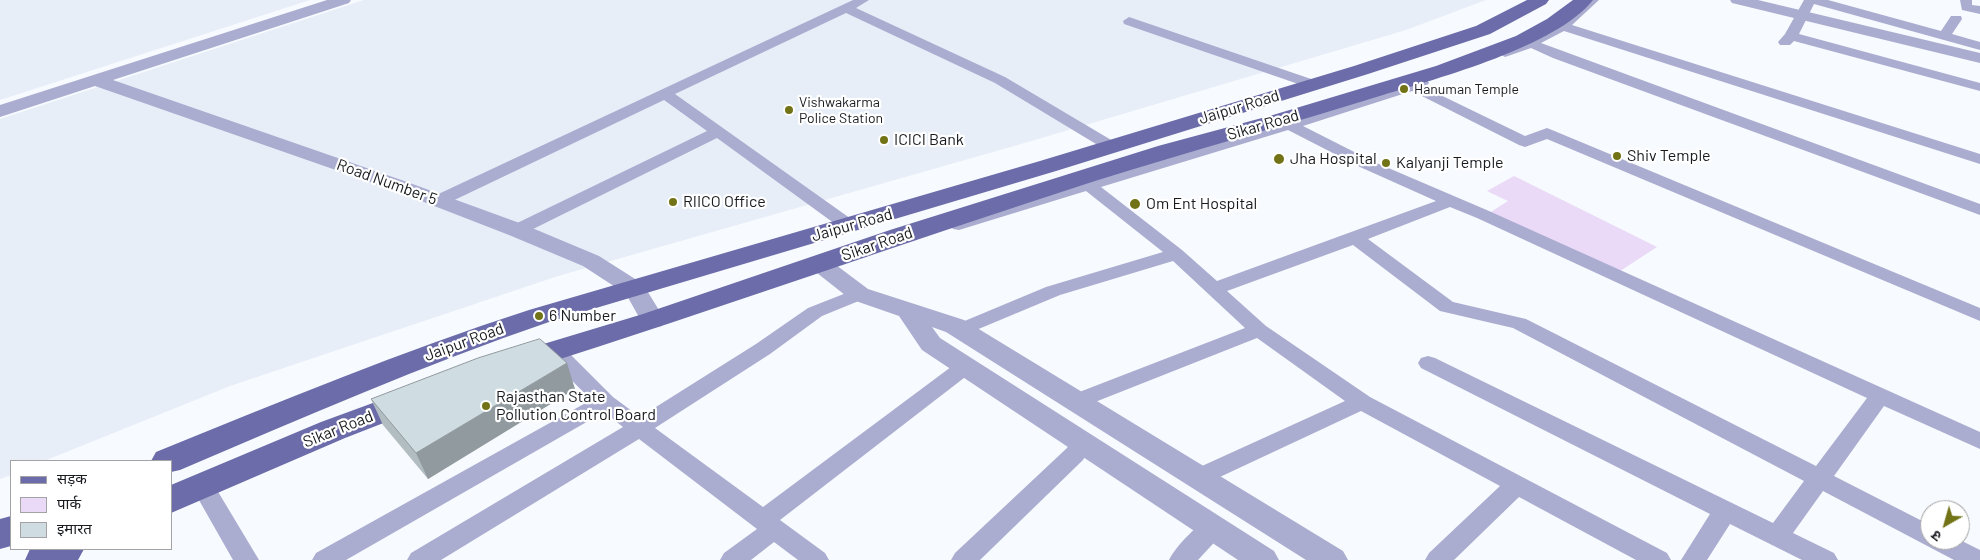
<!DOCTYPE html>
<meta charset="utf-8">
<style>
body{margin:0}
#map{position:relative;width:1980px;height:560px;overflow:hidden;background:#f7fafe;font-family:Barlow,"Noto Sans Devanagari",sans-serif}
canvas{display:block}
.legend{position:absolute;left:10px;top:460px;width:162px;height:90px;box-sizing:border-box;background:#fff;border:1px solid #a3a3a5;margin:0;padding:6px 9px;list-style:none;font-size:15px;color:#181a1e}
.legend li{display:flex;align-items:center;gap:10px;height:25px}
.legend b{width:25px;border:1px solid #a3a3a5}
.north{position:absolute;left:1920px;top:500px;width:50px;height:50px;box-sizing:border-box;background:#fff;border:1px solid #a3a3a5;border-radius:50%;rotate:218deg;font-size:14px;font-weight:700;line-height:20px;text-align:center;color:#181a1e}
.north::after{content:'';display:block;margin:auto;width:18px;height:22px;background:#727217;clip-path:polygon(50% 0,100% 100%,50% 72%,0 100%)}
</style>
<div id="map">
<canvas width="1980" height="560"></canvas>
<ul class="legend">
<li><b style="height:6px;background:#6b6ca9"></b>सड़क</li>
<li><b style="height:14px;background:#ead9f7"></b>पार्क</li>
<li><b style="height:14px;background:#cfdce1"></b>इमारत</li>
</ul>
<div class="north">उ</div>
</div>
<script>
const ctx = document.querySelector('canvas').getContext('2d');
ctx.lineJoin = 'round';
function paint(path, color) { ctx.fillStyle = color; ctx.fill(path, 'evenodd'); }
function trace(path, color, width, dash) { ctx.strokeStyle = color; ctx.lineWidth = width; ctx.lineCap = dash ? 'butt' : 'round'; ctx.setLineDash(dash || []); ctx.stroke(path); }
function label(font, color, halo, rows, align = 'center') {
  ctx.font = font + ' Barlow,sans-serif'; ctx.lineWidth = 4.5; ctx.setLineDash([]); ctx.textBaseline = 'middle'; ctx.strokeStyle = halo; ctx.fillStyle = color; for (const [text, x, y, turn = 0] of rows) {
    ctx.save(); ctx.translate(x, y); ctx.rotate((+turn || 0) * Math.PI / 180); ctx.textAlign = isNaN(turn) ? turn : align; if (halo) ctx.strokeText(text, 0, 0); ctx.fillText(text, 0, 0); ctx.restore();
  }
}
paint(new Path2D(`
 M 0,0 L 310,0 L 0,100 Z
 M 364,0 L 1486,0 L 1406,30 L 1028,142 L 558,276 L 230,386 L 44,461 L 11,461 L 11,475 L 0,479 L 0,119 Z`), '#e7eef8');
paint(new Path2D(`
 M 1514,176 L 1657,247 L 1617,273 L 1486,215 L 1508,201 L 1487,191 Z`), '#ead9f7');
paint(new Path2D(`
 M 853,0 L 869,0 L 856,8 L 1005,77 L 1118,144 L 1120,147 L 1118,150 L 1106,150 L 995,83 L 846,13 L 675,94 L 854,221 L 857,225 L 854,229 L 848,230 L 842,229 L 717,138 L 523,234 L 517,235 L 511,234 L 508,230 L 511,226 L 707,131 L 664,100 L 444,205 L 432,205 L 430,201 L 432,197 Z
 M 1586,0 L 1599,0 L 1572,25 L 1980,154 L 1980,164 L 1564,31 L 1541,43 L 1980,204 L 1980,215 L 1553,58 L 1531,48 L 1505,57 L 1498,53 L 1500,50 L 1519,43 L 1517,40 L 1519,37 L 1530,38 L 1552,27 L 1548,23 L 1549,20 L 1561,21 Z
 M 1804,0 L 1828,0 L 1941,31 L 1951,16 L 1961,16 L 1962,19 L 1952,34 L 1980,42 L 1980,50 L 1814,4 L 1799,34 L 1980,83 L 1980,91 L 1794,41 L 1790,45 L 1780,45 L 1778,42 L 1785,34 Z
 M 1960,0 L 1972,0 L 1972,5 L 1980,6 L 1980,14 L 1962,10 Z
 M 1129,17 L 1317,81 L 1319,84 L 1317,87 L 1307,87 L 1124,24 L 1123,21 Z
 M 1407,77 L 1415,80 L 1427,80 L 1429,83 L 1425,87 L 1426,88 L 1525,136 L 1547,128 L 1552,130 L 1980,308 L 1980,321 L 1547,139 L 1525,147 L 1519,145 L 1412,91 L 1303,126 L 1372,161 L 1489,211 L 1980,432 L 1980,449 L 1884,406 L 1834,476 L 1930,525 L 1930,540 L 1960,540 L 1980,550 L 1980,560 L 1954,560 L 1823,491 L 1793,533 L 1834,553 L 1838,560 L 1802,560 L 1730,524 L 1707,560 L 1681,560 L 1710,514 L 1421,368 L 1418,363 L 1421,358 L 1428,356 L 1435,358 L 1773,523 L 1804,481 L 1513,328 L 1440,311 L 1353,245 L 1227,291 L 1266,326 L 1370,397 L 1667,553 L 1671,560 L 1636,560 L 1519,497 L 1454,560 L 1425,560 L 1429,553 L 1500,486 L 1361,411 L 1207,483 L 1199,486 L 1191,483 L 1187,477 L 1191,471 L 1345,401 L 1257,338 L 1085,406 L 1077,408 L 1069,406 L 1066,401 L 1069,396 L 1245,328 L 1173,261 L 1060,295 L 969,333 L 962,335 L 955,333 L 952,329 L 955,325 L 1046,287 L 1163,252 L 1086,191 L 959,230 L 953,229 L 950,225 L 953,221 L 1076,183 L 1074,180 L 1076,177 L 1082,175 L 1091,179 L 1277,124 L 1273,120 L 1276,117 L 1281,115 L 1291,120 L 1403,84 L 1400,81 L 1402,78 ZM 1288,130 L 1360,167 L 1436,201 L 1217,281 L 1182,250 L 1101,187 ZM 1450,207 L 1477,218 L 1867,398 L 1816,466 L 1526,319 L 1453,302 L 1368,239 Z
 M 859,288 L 866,290 L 869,294 L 866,298 L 822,316 L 770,354 L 655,428 L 763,507 L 959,361 L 966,359 L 973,361 L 976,366 L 973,371 L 780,520 L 825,553 L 829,560 L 798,560 L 774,542 L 751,560 L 720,560 L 724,553 L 757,529 L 639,439 L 441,560 L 407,560 L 411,553 L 623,427 L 604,412 L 346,560 L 312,560 L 316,553 L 591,400 L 547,355 L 544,350 L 547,345 L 554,343 L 561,345 L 613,397 L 640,417 L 756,344 L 808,308 Z
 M 1083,434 L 1091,436 L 1094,442 L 1083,460 L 980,560 L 951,560 L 955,553 L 1067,448 L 1075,436 Z
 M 203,477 L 211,480 L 259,560 L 233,560 L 191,486 L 195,480 Z
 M 1213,517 L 1222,520 L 1225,527 L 1222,534 L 1198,560 L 1169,560 C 1176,546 1199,522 1213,517 Z`), '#abadd0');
paint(new Path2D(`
 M 327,0 L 351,0 L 349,3 L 113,80 L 407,182 L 525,225 L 599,256 L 643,284 L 665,320 L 662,326 L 653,328 L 644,326 L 626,294 L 583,266 L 509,235 L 393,190 L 95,86 L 0,117 L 0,105 Z
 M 1730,0 L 1758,0 L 1980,53 L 1980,63 L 1732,3 Z
 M 820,257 L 828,259 L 868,289 L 964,320 L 1343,551 L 1348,560 L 1306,560 L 946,332 L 932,327 L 940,338 L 1274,551 L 1279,560 L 1238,560 L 922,350 L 899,316 L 850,299 L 812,269 L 808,264 L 812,259 Z`), '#abadd0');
paint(new Path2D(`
 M 1527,0 L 1549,0 L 1546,4 L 1490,34 L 1368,74 L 1056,171 L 549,322 C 423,365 302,418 180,470 L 171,472 L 171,461 L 151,461 L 156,452 C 279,402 402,351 529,310 L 1040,161 L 1354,66 L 1476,26 Z
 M 1573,0 L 1593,0 C 1557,46 1439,78 1383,95 C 1287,125 1190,151 1095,181 C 905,242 718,309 529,369 L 518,372 L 507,369 L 503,362 L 507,355 L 643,314 L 890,230 L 1158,146 L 1273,115 L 1436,66 L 1516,36 L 1547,19 Z
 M 411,389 L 422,392 L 427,400 L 422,408 L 345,438 L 171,513 L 171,485 L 321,422 Z
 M 11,516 L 11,546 L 0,549 L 0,519 Z
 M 30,549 L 84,549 L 78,560 L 25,560 Z`), '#6b6ca9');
paint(new Path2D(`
 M 575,389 L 428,479 L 383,425 L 371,399 Z`), '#b2bdc2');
paint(new Path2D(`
 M 567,363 L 575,389 L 428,479 L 416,453 Z`), '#919a9e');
const building = new Path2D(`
 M 540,339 L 567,363 L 416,453 L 371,399 L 478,358 Z`);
paint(building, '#cfdce1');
trace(building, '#919a9e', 1);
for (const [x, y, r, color] of [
 [1404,89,5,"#727217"],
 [789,110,5,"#727217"],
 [884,140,5,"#727217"],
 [1617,156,5,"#727217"],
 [1279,159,6,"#727217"],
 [1386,163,5,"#727217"],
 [673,202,5,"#727217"],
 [1135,204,6,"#727217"],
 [539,316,5,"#727217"],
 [486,406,5,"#727217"]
]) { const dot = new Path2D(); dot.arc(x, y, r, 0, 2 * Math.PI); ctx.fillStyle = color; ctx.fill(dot); trace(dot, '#fff', 2); }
label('14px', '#181a1e', '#fff', [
 ["Hanuman Temple",1414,89],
 ["Vishwakarma",799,102],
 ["Police Station",799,118]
], 'left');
label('16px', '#181a1e', '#fff', [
 ["Jaipur Road",1239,107,-17],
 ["Sikar Road",1263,125,-16],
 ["Road Number 5",387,182,20],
 ["Jaipur Road",852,225,-16],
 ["Sikar Road",877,244,-19],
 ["Jaipur Road",464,342,-20],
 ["Sikar Road",338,429,-22]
]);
label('16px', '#181a1e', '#fff', [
 ["ICICI Bank",894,140],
 ["Shiv Temple",1627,156],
 ["Jha Hospital",1290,159],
 ["Kalyanji Temple",1396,163],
 ["RIICO Office",683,202],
 ["Om Ent Hospital",1146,204],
 ["6 Number",549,316],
 ["Rajasthan State",496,397],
 ["Pollution Control Board",496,415]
], 'left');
</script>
